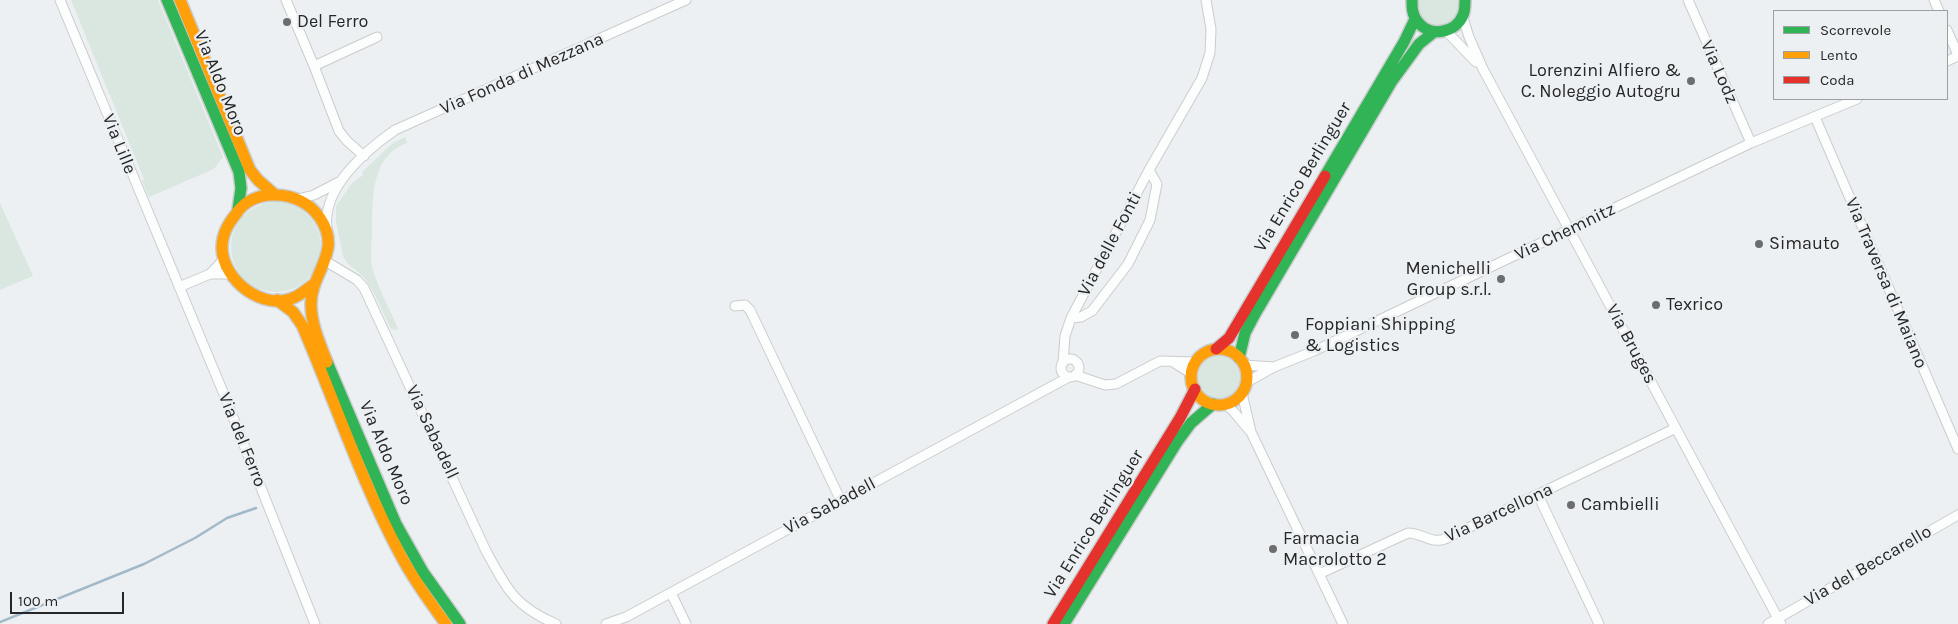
<!DOCTYPE html>
<style>
body{margin:0}
#map{position:relative;width:1958px;height:624px;overflow:hidden;background:#edf0f2;font-family:Karla,sans-serif}
canvas{display:block}
.legend{position:absolute;left:1773px;top:10px;width:175px;height:90px;box-sizing:border-box;background:#ecf0f3;border:1px solid #9c9fa1;margin:0;padding:6px 9px;list-style:none;font-size:15px;color:#252627}
.legend li{display:flex;align-items:center;gap:10px;height:25px}
.legend b{width:25px;border:1px solid #9c9fa1}
.scale{position:absolute;left:10px;top:592px;width:114px;height:22px;box-sizing:border-box;border:2px solid #252627;border-top:0;padding-left:6px;font-size:15px;line-height:18px;white-space:nowrap;color:#252627;-webkit-text-stroke:4px #ecf0f3;paint-order:stroke}
</style>
<div id="map">
<canvas width="1958" height="624"></canvas>
<ul class="legend">
<li><b style="height:6px;background:#30b455"></b>Scorrevole</li>
<li><b style="height:6px;background:#ff9f0a"></b>Lento</li>
<li><b style="height:6px;background:#e5322d"></b>Coda</li>
</ul>
<div class="scale">100 m</div>
</div>
<script>
const ctx = document.querySelector('canvas').getContext('2d');
ctx.lineJoin = 'round';
function paint(path, color) { ctx.fillStyle = color; ctx.fill(path, 'evenodd'); }
function trace(path, color, width, dash) { ctx.strokeStyle = color; ctx.lineWidth = width; ctx.lineCap = dash ? 'butt' : 'round'; ctx.setLineDash(dash || []); ctx.stroke(path); }
function label(font, color, halo, rows, align = 'center') {
  ctx.font = font + ' Karla,sans-serif'; ctx.lineWidth = 4.5; ctx.setLineDash([]); ctx.textBaseline = 'middle'; ctx.strokeStyle = halo; ctx.fillStyle = color; for (const [text, x, y, turn = 0] of rows) {
    ctx.save(); ctx.translate(x, y); ctx.rotate((+turn || 0) * Math.PI / 180); ctx.textAlign = isNaN(turn) ? turn : align; if (halo) ctx.strokeText(text, 0, 0); ctx.fillText(text, 0, 0); ctx.restore();
  }
}
paint(new Path2D(`
 M 71,0 L 158,0 L 223,157 L 214,169 L 149,197 L 142,181 L 144,179 Z
 M 1418,0 L 1460,0 C 1462,35 1414,33 1418,0 Z
 M 405,137 L 407,143 C 370,156 373,199 372,232 C 372,243 369,259 373,270 C 379,290 390,310 399,330 L 391,329 L 374,293 L 363,276 L 348,264 L 343,256 L 336,222 L 336,206 L 352,183 L 363,175 L 362,172 L 393,143 Z
 M231 247a45 45 0 1 1 90 0a45 45 0 1 1-90 0Z
 M 0,203 L 33,276 L 0,290 Z
 M1198 377a21 21 0 1 1 42 0a21 21 0 1 1-42 0Z`), '#d9e7e0');
trace(new Path2D(`
 M 0,622 L 144,564 L 195,538 L 227,518 L 256,508`), '#a1b9c9', 2.5);
const street = new Path2D(`
 M 60,0 L 223,392 L 315,624
 M 286,0 L 314,66 L 339,131 L 347,141 L 364,156
 M 1688,0 L 1751,143
 M 1934,0 L 1939,11
 M 1463,18 L 1469,37 L 1483,69 L 1781,624
 M 1947,30 L 1958,55
 M 1446,31 L 1476,62
 M 1947,61 L 1958,56
 M 314,66 L 377,37
 M 1815,117 L 1958,449
 M 298,199 L 314,195 L 339,182
 M 327,228 C 322,188 365,151 395,130 L 686,0
 M 327,262 L 357,280 L 364,288 L 486,551 C 507,589 514,606 556,624
 M 210,274 L 230,274
 M 179,287 L 210,274 L 224,259
 M 735,306 L 745,305 L 750,310 L 841,501
 M 1071,318 L 1081,317 L 1092,311 L 1128,264 L 1150,220 L 1157,184 L 1149,170
 M1061 368a9 9 0 1 1 18 0a9 9 0 1 1-18 0Z
 M 1173,362 L 1192,374
 M 1063,363 L 1065,336 L 1071,318 L 1149,170 L 1202,78 L 1210,53 L 1211,29 L 1206,0
 M 1244,365 L 1274,367
 M 1075,375 L 1105,385 L 1116,384 L 1160,361 L 1196,362
 M 1247,382 L 1274,367 L 1314,351 L 1751,143 L 1857,99
 M 1242,393 L 1251,432 L 1343,624
 M 1225,404 L 1234,412 L 1249,430
 M 1538,495 L 1599,624
 M 1319,574 L 1408,533 C 1422,533 1431,544 1445,539 L 1676,428
 M 671,593 L 686,624
 M 606,624 L 626,617 L 1069,377
 M 1768,624 L 1958,515`);
const fast = new Path2D(`
 M 167,0 L 239,172 L 241,188 L 238,209
 M 1412,0 C 1412,8 1412,15 1418,22 C 1430,38 1456,33 1463,15 C 1465,11 1465,5 1465,0
 M 1325,176 L 1404,42 L 1415,19
 M 1239,358 L 1245,333 L 1255,314 L 1392,81 L 1419,44 L 1434,32
 M 327,362 L 396,524 L 423,572 L 460,624
 M 1064,624 L 1177,442 L 1191,423 L 1213,404`);
const slow = new Path2D(`
 M 180,0 L 250,170 L 258,180 L 274,194
 M 314,284 C 308,288 302,294 295,297 C 264,312 223,281 222,248 C 222,234 228,224 236,214 C 244,201 260,194 275,195 C 293,195 310,203 320,218 C 343,252 311,272 311,304 C 311,324 320,344 327,362
 M 277,300 L 293,312 L 302,325 C 335,401 361,481 400,554 C 413,579 429,601 446,624
 M1191 377a28 28 0 1 1 56 0a28 28 0 1 1-56 0Z`);
const jam = new Path2D(`
 M 1216,349 L 1229,338 L 1325,176
 M 1053,624 L 1180,418 L 1195,389`);
trace(street, '#cacccd', 11);
trace(fast, '#cacccd', 14);
trace(slow, '#cacccd', 14);
trace(jam, '#cacccd', 14);
trace(street, '#fcfdfd', 9);
trace(fast, '#30b455', 11);
trace(slow, '#ff9f0a', 11);
trace(jam, '#e5322d', 11);
for (const [x, y, r, color] of [
 [287,22,5,"#6b6d6e"],
 [1691,81,5,"#6b6d6e"],
 [1759,244,5,"#6b6d6e"],
 [1501,279,5,"#6b6d6e"],
 [1656,305,5,"#6b6d6e"],
 [1295,335,5,"#6b6d6e"],
 [1571,505,5,"#6b6d6e"],
 [1273,549,5,"#6b6d6e"]
]) { const dot = new Path2D(); dot.arc(x, y, r, 0, 2 * Math.PI); ctx.fillStyle = color; ctx.fill(dot); trace(dot, '#ecf0f3', 2); }
label('18px', '#252627', '#ecf0f3', [
 ["Del Ferro",297,22],
 ["Lorenzini Alfiero &",1681,71,"right"],
 ["C. Noleggio Autogru",1681,92,"right"],
 ["Simauto",1769,244],
 ["Menichelli",1491,269,"right"],
 ["Group s.r.l.",1491,290,"right"],
 ["Texrico",1666,305],
 ["Foppiani Shipping",1305,325],
 ["& Logistics",1305,346],
 ["Cambielli",1581,505],
 ["Farmacia",1283,539],
 ["Macrolotto 2",1283,560]
], 'left');
label('18px', '#252627', '#ecf0f3', [
 ["Via Lodz",1719,72,66],
 ["Via Fonda di Mezzana",522,74,-24],
 ["Via Aldo Moro",220,83,68],
 ["Via Lille",119,144,68],
 ["Via Enrico Berlinguer",1303,177,-59],
 ["Via Chemnitz",1565,232,-26],
 ["Via delle Fonti",1110,244,-62],
 ["Via Traversa di Maiano",1886,283,67],
 ["Via Bruges",1631,344,62],
 ["Via Sabadell",432,432,65],
 ["Via del Ferro",242,440,68],
 ["Via Aldo Moro",386,453,67],
 ["Via Sabadell",830,506,-28],
 ["Via Barcellona",1499,513,-25],
 ["Via Enrico Berlinguer",1094,524,-58],
 ["Via del Beccarello",1868,566,-30]
]);
</script>
